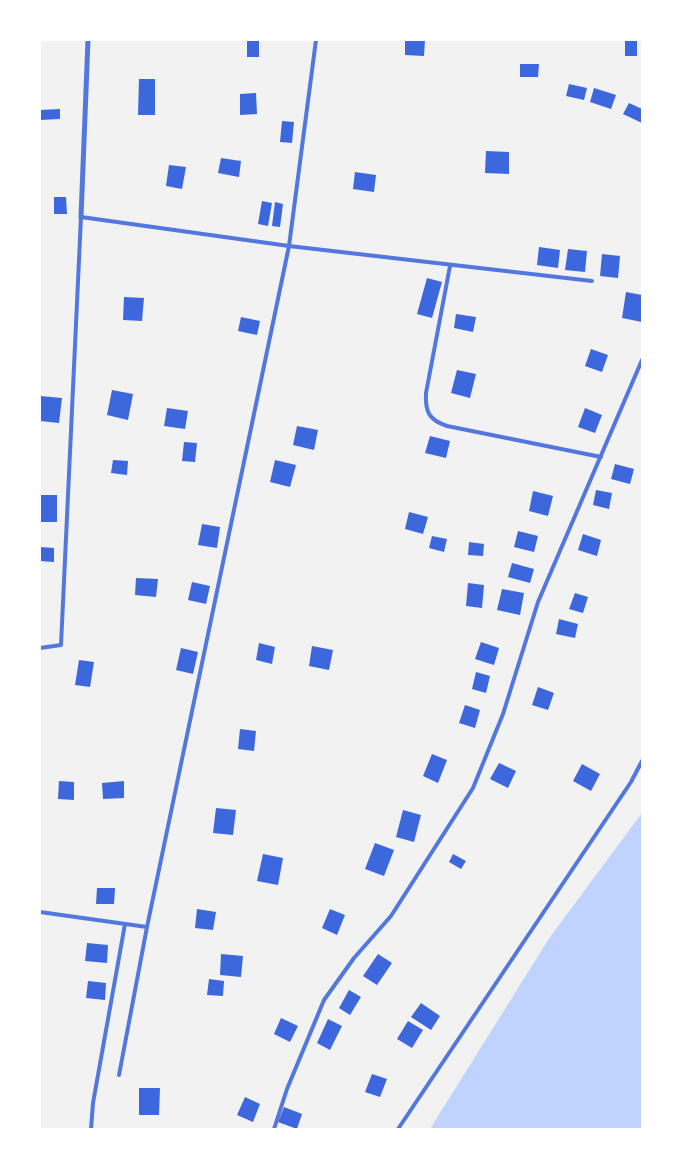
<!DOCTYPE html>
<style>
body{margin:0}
#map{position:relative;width:682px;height:1169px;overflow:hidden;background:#f2f2f2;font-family:Commissioner,sans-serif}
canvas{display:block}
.frame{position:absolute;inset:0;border:41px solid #fff;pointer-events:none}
</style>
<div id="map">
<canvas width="682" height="1169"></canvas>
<div class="frame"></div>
</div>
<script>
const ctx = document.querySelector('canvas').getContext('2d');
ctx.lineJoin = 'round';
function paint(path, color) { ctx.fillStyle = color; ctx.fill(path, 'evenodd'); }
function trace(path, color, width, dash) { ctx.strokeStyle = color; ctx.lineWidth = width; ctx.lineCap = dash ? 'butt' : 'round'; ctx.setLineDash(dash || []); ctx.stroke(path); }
paint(new Path2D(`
 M 642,813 L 642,1129 L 430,1129 L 550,937 Z`), '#bfd3fe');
paint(new Path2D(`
 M 247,40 L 259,40 L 259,57 L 247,57 Z
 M 405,40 L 425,40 L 424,56 L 405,55 Z
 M 625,41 L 637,41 L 637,56 L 625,56 Z
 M 520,64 L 539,64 L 538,77 L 520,77 Z
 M 139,79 L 155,79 L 155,115 L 138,115 Z
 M 569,84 L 587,88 L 584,100 L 566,96 Z
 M 594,88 L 616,95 L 611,109 L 590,102 Z
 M 256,93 L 257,114 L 240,115 L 240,94 Z
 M 629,103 L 642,109 L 642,123 L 623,114 Z
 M 60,109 L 60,119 L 40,120 L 40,110 Z
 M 282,121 L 294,122 L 292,143 L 280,142 Z
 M 486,151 L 509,152 L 509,174 L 485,173 Z
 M 221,158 L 241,161 L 239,177 L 218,173 Z
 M 169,165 L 186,167 L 182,189 L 166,186 Z
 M 355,172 L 376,175 L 374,192 L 353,189 Z
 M 54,197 L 66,197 L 67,214 L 54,214 Z
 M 262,201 L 272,203 L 268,226 L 258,224 Z
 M 275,202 L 283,204 L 280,227 L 272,226 Z
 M 539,247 L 560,250 L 558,268 L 537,265 Z
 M 568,249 L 587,251 L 585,272 L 565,270 Z
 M 602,254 L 620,256 L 618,278 L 600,276 Z
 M 427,278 L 442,282 L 432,318 L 417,314 Z
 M 626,292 L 642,295 L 642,322 L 622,318 Z
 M 124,297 L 144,298 L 142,321 L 123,320 Z
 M 456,314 L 476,317 L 473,332 L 454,328 Z
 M 241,317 L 260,321 L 257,335 L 238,331 Z
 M 591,349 L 608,355 L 602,372 L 585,366 Z
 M 457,370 L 476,374 L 470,398 L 451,393 Z
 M 112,390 L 133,394 L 128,420 L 107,415 Z
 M 40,396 L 62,398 L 59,423 L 40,421 Z
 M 167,408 L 188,411 L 185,429 L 164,426 Z
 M 585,408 L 602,415 L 595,433 L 578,427 Z
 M 297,426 L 318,430 L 314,450 L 293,445 Z
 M 430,436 L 450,441 L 446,458 L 425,453 Z
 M 184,442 L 197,443 L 195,462 L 182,461 Z
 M 113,460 L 128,461 L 127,475 L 111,473 Z
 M 275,460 L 296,465 L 290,487 L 270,482 Z
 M 615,464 L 634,469 L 630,484 L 611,479 Z
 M 596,490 L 612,493 L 609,509 L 593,505 Z
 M 533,491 L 553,496 L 548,516 L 529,511 Z
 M 40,495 L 57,495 L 57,522 L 40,522 Z
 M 409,512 L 428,517 L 423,534 L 405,529 Z
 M 202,524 L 220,527 L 217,548 L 198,545 Z
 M 518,531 L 538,536 L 534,552 L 514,547 Z
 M 583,534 L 601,540 L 597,556 L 578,550 Z
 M 432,536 L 447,539 L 444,552 L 429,548 Z
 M 469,542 L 484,544 L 483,556 L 468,555 Z
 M 40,547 L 54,548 L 54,562 L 40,561 Z
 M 512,563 L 534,569 L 530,583 L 508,577 Z
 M 136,578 L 158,579 L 156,597 L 135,595 Z
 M 192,582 L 210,586 L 206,604 L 188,600 Z
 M 468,583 L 484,585 L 482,608 L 466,606 Z
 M 502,589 L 524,593 L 520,615 L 497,610 Z
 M 575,593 L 588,597 L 583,613 L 569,609 Z
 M 559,619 L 578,624 L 575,638 L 556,634 Z
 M 481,642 L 499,648 L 494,665 L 475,659 Z
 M 259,643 L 275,647 L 272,664 L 256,660 Z
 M 312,646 L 333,650 L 329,670 L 309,666 Z
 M 181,648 L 198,652 L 193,674 L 176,670 Z
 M 79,660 L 94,662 L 90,687 L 75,685 Z
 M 476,672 L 490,676 L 486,693 L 472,689 Z
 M 538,687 L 554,693 L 548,710 L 532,705 Z
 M 465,705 L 480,710 L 475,728 L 459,723 Z
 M 240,729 L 256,731 L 254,751 L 238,749 Z
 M 432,754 L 447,760 L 438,783 L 423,776 Z
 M 499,763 L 516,771 L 508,788 L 490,779 Z
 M 582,764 L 600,774 L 591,791 L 573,781 Z
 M 59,781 L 74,782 L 74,800 L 58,799 Z
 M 124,781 L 124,798 L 103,799 L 102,783 Z
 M 216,808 L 236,810 L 233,835 L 213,833 Z
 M 403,810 L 421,815 L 414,842 L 396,837 Z
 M 375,843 L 394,850 L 384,876 L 365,869 Z
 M 263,854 L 283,858 L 278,885 L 257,881 Z
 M 453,854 L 466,861 L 461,869 L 449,862 Z
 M 97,888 L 115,888 L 114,904 L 96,904 Z
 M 197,909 L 216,912 L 213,930 L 195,928 Z
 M 330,909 L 345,915 L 337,935 L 322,928 Z
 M 87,943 L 108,945 L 107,963 L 85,961 Z
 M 221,954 L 243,956 L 241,977 L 220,975 Z
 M 378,954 L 392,963 L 377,985 L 363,976 Z
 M 209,979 L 224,981 L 223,996 L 207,995 Z
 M 88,981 L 106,983 L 105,1000 L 86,998 Z
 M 349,990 L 361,997 L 350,1015 L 339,1008 Z
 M 421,1003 L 440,1016 L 431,1030 L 411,1017 Z
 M 281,1018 L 298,1026 L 290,1042 L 274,1034 Z
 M 328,1019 L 342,1026 L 330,1050 L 317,1043 Z
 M 408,1021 L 423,1030 L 412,1048 L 397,1039 Z
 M 372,1074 L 387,1079 L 380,1097 L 365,1092 Z
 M 139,1088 L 160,1088 L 159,1115 L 139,1115 Z
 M 245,1097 L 260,1104 L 253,1122 L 237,1115 Z
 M 284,1107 L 302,1114 L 297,1129 L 278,1122 Z`), '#3d67dc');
trace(new Path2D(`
 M 450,266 L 426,393 C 425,412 429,420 447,426 L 601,457
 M 40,648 L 61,645 L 81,217 L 289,246 L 592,281
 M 40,912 L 147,927
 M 119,1075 L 147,927 L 289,246 L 316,40
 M 91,1129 L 93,1103 L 125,924
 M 274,1129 L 287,1089 L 324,1000 L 354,958 L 391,916 L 473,788 L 503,714 L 538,602 L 642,360
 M 398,1129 L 631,782 L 642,761`), '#5277de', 4);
trace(new Path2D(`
 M 81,217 L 88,40`), '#5277de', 5);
</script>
